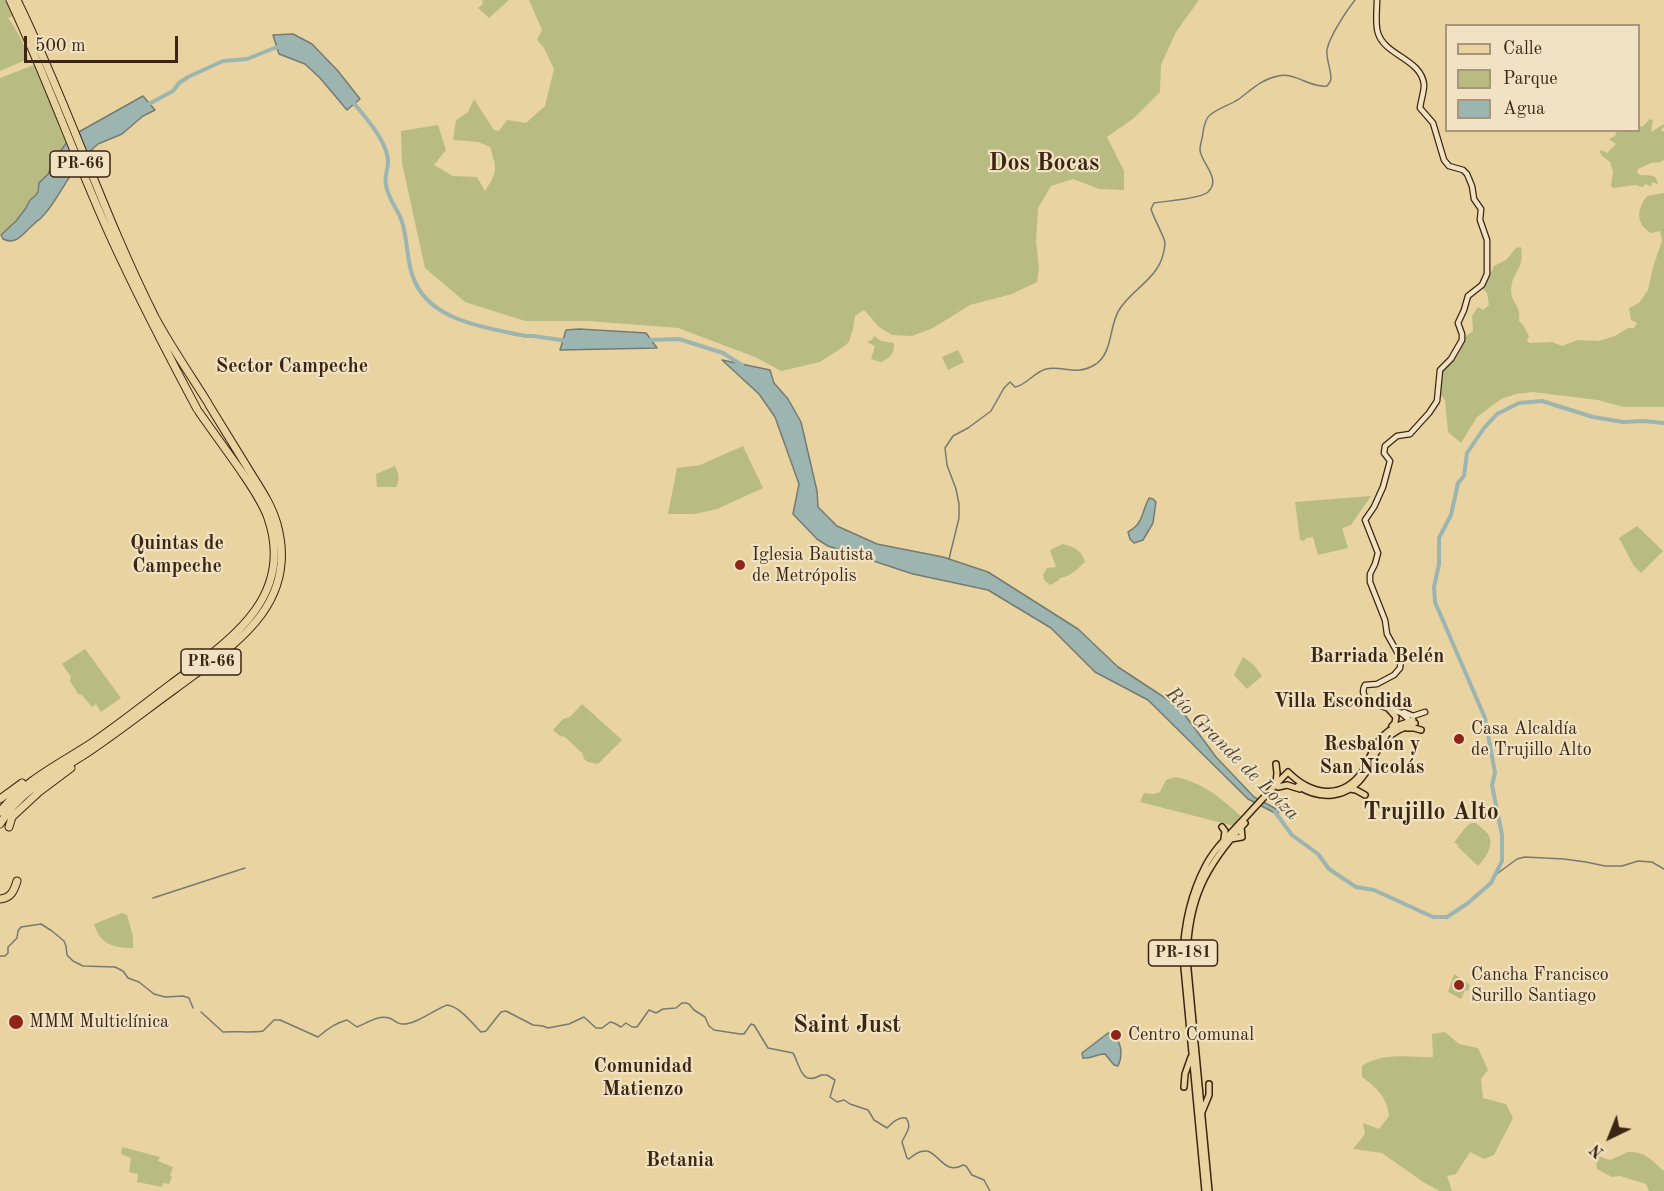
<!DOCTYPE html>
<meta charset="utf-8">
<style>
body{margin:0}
#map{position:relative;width:1664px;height:1191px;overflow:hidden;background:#e8d3a1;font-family:"Old Standard TT",serif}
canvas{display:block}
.legend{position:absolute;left:1445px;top:24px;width:195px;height:108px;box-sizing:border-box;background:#f0e2c2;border:2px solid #a8967c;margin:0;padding:8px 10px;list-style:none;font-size:18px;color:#3c2513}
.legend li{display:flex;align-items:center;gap:12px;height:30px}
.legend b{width:30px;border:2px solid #a8967c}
.north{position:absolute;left:1580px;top:1107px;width:60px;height:60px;-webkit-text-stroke:4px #f0e2c2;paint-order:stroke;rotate:223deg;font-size:16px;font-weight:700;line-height:24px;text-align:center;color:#3c2513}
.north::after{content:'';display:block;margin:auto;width:21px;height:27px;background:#3c2513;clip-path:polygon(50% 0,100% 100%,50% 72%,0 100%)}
.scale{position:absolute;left:24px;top:36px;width:154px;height:27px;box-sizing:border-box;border:3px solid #3c2513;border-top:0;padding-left:8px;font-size:18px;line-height:21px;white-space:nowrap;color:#3c2513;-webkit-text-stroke:4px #f0e2c2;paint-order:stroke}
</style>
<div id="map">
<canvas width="1664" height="1191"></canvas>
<ul class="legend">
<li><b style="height:8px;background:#e8d3a1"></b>Calle</li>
<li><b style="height:16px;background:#b8bc83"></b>Parque</li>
<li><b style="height:16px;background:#9cb5b1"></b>Agua</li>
</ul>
<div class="north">N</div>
<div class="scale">500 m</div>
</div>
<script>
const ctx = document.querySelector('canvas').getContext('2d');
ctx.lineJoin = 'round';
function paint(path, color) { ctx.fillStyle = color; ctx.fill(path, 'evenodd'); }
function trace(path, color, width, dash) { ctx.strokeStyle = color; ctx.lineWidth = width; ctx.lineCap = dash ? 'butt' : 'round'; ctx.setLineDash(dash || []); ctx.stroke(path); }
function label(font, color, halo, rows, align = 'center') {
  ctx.font = font + ' "Old Standard TT",serif'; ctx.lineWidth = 4.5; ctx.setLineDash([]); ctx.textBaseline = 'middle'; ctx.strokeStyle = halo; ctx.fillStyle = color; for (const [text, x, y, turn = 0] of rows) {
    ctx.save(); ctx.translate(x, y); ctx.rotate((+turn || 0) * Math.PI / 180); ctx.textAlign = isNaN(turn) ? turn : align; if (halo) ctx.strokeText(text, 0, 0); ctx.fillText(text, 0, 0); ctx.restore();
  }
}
paint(new Path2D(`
 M 0,0 L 5,0 L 13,16 L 8,18 C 14,25 28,50 28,59 L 0,71 Z
 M 482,0 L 509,0 L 489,18 L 478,8 L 483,4 Z
 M 529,0 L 1199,0 L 1176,32 L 1161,65 L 1160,92 L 1134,118 L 1107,137 L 1124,171 L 1124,190 L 1099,189 L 1073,179 L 1051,186 L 1038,208 L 1036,242 L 1039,267 L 1037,282 L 1012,294 L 970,305 L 933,328 L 912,336 L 892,335 L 879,327 L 864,310 L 855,316 L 853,329 L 849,342 L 843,347 L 820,362 L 781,371 L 755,357 L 678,328 L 588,321 L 525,321 L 465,302 L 425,268 L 402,163 L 401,131 L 438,125 L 446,150 L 434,165 L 453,176 L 477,177 L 485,191 C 498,171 497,170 490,147 L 478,142 L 453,140 L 456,120 L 468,112 L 474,99 L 494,130 L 499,131 L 507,120 L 526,123 L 545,106 L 554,69 L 544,48 L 537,40 L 542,30 Z
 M 34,65 L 67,142 L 55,159 L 48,174 L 39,183 L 38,192 L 30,201 L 26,208 L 8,229 L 0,235 L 0,78 Z
 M 1650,119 L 1653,120 L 1651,132 L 1664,124 L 1664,127 L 1661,130 L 1664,132 L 1664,160 L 1661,162 L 1651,163 L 1638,169 L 1637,172 L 1640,175 C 1648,176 1657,173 1658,184 L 1652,182 L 1651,187 L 1646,184 L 1642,187 L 1635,185 L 1613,188 L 1611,186 L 1613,172 L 1610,162 L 1601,155 L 1600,151 L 1601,150 L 1607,153 L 1616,144 L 1609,139 L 1615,136 L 1617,131 L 1638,130 L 1639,125 L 1642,127 Z
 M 1664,193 L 1664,407 L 1624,407 L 1598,400 L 1533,392 L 1516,394 L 1501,399 L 1477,417 L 1461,443 L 1448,432 L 1445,400 L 1439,393 L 1440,372 L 1452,360 L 1465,337 L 1473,331 L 1472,316 L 1478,307 L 1483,310 L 1489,305 L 1487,293 L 1481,287 C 1486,279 1491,274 1494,266 L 1506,260 L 1516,248 L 1521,247 C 1525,271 1511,271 1511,291 C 1511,302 1522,307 1519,321 L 1523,325 L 1529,336 L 1527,340 L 1529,343 L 1552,342 L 1562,346 L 1578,340 L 1599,341 L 1615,336 L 1628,328 L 1634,328 L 1637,323 L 1631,320 L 1629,308 L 1639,303 L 1648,290 L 1653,267 L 1662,241 L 1660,231 L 1651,233 C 1635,223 1637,209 1647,196 Z
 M 874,336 L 881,341 L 894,343 C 895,353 890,358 881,362 L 871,359 L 875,346 L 867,342 L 872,340 Z
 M 958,350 L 964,362 L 948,370 L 942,357 Z
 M 743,446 L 763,488 L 717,509 L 695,514 L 668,514 L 677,468 L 700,465 Z
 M 395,466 C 399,473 400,480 396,487 L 377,487 L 376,474 Z
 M 1371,496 L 1351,525 L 1342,528 L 1348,548 L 1318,555 L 1313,537 L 1306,538 L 1304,541 L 1300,540 L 1295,502 Z
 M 1637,526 L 1663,551 L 1641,573 L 1634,566 L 1619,538 Z
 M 1063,544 C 1075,547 1082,551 1085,562 C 1078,568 1070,577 1060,578 L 1059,580 L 1050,585 L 1044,580 L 1043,575 L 1047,568 L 1056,567 L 1050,550 Z
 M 85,649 L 121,698 L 101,712 L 96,704 L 92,707 L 82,695 L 78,694 L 70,681 L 71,677 L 62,664 Z
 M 1243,657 L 1254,665 L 1262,676 L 1247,689 L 1234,675 Z
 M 582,704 L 622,740 L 598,764 L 588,762 L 584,759 L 582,753 L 565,737 L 560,736 L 553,730 L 563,719 L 570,717 Z
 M 1176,777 C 1204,783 1222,799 1242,817 L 1234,826 L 1140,802 L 1144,793 L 1154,794 L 1160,792 L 1166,780 Z
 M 1472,823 L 1476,823 C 1480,827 1485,830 1488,834 C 1495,845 1485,859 1478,866 L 1458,847 L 1458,845 L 1454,842 C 1461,835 1465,825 1472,823 Z
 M 122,913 L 127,915 L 133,936 L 133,948 C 113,948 100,944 94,924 Z
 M 1454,974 L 1470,985 L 1468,991 L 1465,990 L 1461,999 L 1448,992 Z
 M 1445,1032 L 1459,1044 L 1478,1048 L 1488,1070 L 1481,1079 L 1483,1098 L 1506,1104 L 1513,1118 L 1494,1155 L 1484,1159 L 1470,1152 L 1456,1174 L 1447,1176 L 1452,1191 L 1440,1191 L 1423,1182 L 1382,1153 L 1353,1149 L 1365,1134 L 1363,1123 L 1379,1129 L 1389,1116 C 1387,1097 1377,1088 1362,1077 L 1362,1066 C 1381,1052 1410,1057 1433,1057 L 1432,1034 Z
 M 122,1147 L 160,1157 L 158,1161 L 173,1167 L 170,1175 L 172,1177 L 169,1184 L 163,1183 L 162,1187 L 137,1182 L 138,1174 L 129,1172 L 131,1158 L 121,1154 Z
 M 1628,1152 C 1647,1152 1651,1160 1664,1171 L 1664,1191 L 1649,1191 L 1646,1184 L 1620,1176 L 1612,1177 L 1597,1169 L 1596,1160 L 1598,1156 L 1610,1160 Z`), '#b8bc83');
const water = new Path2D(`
 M 293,34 L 312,44 L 338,71 L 360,99 L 347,110 L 320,78 L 305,64 L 279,54 L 273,35 Z
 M 143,96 L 155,110 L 143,116 L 122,134 L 98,144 L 86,155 L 77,133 Z
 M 67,142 L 77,167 C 64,182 55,205 41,218 C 39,220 36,221 34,224 C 24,232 17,246 3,239 L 1,235 L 16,221 L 26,208 L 30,200 L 35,196 L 38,192 L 39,183 L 48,174 L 55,159 Z
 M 579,329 L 646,333 L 657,348 L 560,350 L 566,330 Z
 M 722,360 L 770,370 L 774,383 L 788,399 L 801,422 L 817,491 L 818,507 L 837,526 L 877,544 L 943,557 L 988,572 L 1078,629 L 1118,667 L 1179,707 L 1216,757 L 1254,797 L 1280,811 L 1277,814 L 1248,799 L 1148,700 L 1095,672 L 1051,628 L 988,590 L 913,574 L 828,546 L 817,539 L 793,514 L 799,484 L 775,417 L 759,394 Z
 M 1149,498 L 1153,499 L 1156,502 L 1153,523 L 1143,540 L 1134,543 L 1130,539 L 1128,532 C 1144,523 1141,513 1149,498 Z
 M 1108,1033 C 1121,1037 1124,1053 1118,1066 L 1114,1065 L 1105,1054 C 1096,1054 1091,1059 1083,1058 L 1082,1053 Z`);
paint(water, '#9cb5b1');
trace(water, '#767b72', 1.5);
trace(new Path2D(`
 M 949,559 L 959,518 L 959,504 L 956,489 L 947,465 L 945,448 L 953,436 L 968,428 L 991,411 L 1004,388 L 1010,382 L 1015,387 C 1027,385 1034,372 1046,369 C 1064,365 1076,377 1096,364 C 1113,352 1109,326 1119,310 C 1135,285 1163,278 1165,243 C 1165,238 1153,217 1151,209 L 1154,203 C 1165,201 1201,199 1208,192 C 1222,179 1201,163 1200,150 C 1200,144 1203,137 1203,132 C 1204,126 1206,118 1210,115 C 1218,108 1230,105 1239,99 C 1251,90 1262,79 1278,76 C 1296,72 1309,88 1327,86 L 1330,82 L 1331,79 C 1331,69 1326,59 1327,50 C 1329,37 1347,10 1355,0
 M 1494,876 L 1517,859 L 1525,857 L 1564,859 L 1586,862 L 1605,866 L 1622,866 L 1638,861 L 1652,862 L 1664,869
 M 153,898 L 245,868
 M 0,956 L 5,956 L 8,953 L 8,947 L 17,938 L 18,931 L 21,927 L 41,924 L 52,931 L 64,941 L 66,946 L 67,955 L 73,961 L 83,966 L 115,967 L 123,971 L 128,978 L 139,982 L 154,994 L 165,997 L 183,996 L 189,998 L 193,1008
 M 201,1012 L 223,1032 C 237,1031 250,1033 263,1031 L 274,1020 L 280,1020 L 318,1037 C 327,1029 335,1023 347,1020 L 357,1027 C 367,1023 378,1015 389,1018 C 395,1020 397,1024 402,1024 C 415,1025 434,1010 447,1005 C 459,1006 472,1023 481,1032 L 486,1031 L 501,1012 L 506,1011 L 533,1025 L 543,1026 L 548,1028 L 569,1024 L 584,1017 L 596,1028 L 602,1028 L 610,1022 L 614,1023 L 621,1027 L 626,1023 L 632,1027 L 637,1027 L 649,1010 L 656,1013 L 663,1009 L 676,1008 L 682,1003 L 686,1003 L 689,1004 L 694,1010 L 705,1017 L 709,1026 L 714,1030 L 740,1034 L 744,1034 L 751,1024 L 754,1025 L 768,1048 L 793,1053 C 800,1065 801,1087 821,1075 L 827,1075 L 835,1080 L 830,1097 L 837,1102 L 844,1100 L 850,1104 L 868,1110 L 874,1120 L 887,1128 C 892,1123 899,1116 906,1118 C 913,1127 905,1134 902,1142 L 907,1158 L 909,1159 C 937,1133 938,1179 963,1165 L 966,1166 L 972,1175 L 984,1180 L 990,1191`), '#767b72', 1.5);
trace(new Path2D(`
 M 351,100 C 364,115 388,142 388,162 C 388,170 384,177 386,185 C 388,198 396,207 401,219 C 408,237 406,259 413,277 C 428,321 487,328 526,336 L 533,336 L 568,341
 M 147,105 L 173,91 L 179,83 L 188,77 L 223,61 L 247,59 L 277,47 L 280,47
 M 648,340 L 679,339 L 723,353 L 742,365
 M 1275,812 L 1292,835 L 1318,854 L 1329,869 L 1356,887 L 1374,890 L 1433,917 L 1447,917 L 1468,903 L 1491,883 L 1502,861 L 1502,835 L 1492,785 L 1495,773 L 1485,718 L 1435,602 L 1434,587 L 1439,564 L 1439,538 L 1451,515 L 1458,483 L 1464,476 L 1467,453 L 1484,428 L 1497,414 L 1519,403 L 1542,401 L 1593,417 L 1623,422 L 1644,421 L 1664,423`), '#9cb5b1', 4);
const secondary = new Path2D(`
 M 1377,0 C 1377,10 1375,24 1378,33 C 1385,56 1422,59 1424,85 C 1424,92 1421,100 1420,108 L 1433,123 L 1444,160 L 1449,166 L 1463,170 L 1467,174 L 1472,186 L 1474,199 L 1481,209 L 1480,220 L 1487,240 L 1487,274 L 1482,285 L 1468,296 L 1464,310 L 1458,323 L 1462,334 L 1462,340 L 1451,359 L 1440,370 L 1437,401 L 1429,413 L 1410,434 L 1397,436 L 1385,446 L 1384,453 L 1390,461 L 1383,487 L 1374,507 L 1365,520 L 1378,553 L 1375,564 L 1370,574 L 1370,582 L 1385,620 L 1387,634 L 1401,659 L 1400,668 L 1394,675 L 1377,684 L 1365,685 C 1355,703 1389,707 1401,713 C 1405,716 1408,719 1412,722
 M 1404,712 L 1413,716 L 1425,712`);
const primary = new Path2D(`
 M 1388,708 L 1396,717 L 1395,723 L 1392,726
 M 1407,728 L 1414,728 L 1421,730
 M 1276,783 L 1277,773 L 1276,764
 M 1298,786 C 1321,801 1348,798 1364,775 C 1372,764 1375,751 1383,742 C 1392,732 1403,728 1415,723
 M 1278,787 L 1287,785 L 1300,789
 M 1350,789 L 1356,790 L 1365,795
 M 1222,827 L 1225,831 L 1224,839
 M 1231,839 L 1242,837 L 1241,827
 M 1184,1087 L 1185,1074 L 1191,1057
 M 1202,1112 L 1209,1095 L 1209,1084
 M 1205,1191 L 1183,957 C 1184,925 1190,896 1205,867 C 1214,849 1229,835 1243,820 C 1258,804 1272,788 1288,772 C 1311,795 1342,801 1363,771 C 1370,759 1373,745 1384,735 C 1392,727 1402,724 1413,720
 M 1209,1191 L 1187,959 C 1188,900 1205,866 1245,823`);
const motorway = new Path2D(`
 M 10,0 C 44,72 71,147 103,220 C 131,284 164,347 197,409
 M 17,0 C 68,104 103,214 155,317 C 171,347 190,374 208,403
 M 0,799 L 22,783
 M 0,812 C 22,782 59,764 90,744 C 118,725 144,704 171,684 C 226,643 296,600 268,518 C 262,501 251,486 241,471 C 227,451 213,432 199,412
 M 0,824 C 19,791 56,773 87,753 C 117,733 146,710 175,689 C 231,647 300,607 277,524 C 272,506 262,491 252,475 C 238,452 224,429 209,405
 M 9,827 L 12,817 L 39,792 L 71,768
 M 0,899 C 11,898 14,891 17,881`);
trace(secondary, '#3c2513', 7);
trace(primary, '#3c2513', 8);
trace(motorway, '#3c2513', 9);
trace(secondary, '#f0e2c2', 4.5);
trace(primary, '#e8d3a1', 5);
trace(motorway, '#e8d3a1', 7);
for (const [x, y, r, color] of [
 [740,565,6,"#8f2418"],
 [1459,739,6,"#8f2418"],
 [1459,985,6,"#8f2418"],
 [16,1022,8,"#8f2418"],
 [1116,1035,6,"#8f2418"]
]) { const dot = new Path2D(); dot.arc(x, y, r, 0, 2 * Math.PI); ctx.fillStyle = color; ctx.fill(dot); trace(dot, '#f0e2c2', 2); }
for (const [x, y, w] of [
 [80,164,60],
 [211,662,60],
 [1183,953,69]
]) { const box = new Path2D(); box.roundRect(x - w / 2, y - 13, w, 26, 4.5); ctx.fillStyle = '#f0e2c2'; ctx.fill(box); trace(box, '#3c2513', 1.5); }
label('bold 16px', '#3c2513', null, [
 ["PR-66",80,164],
 ["PR-66",211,662],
 ["PR-181",1183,953]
]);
label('18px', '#3c2513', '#f0e2c2', [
 ["Iglesia Bautista",752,555],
 ["de Metrópolis",752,576],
 ["Casa Alcaldía",1471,729],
 ["de Trujillo Alto",1471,750],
 ["Cancha Francisco",1471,975],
 ["Surillo Santiago",1471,996],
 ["MMM Multiclínica",29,1022],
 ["Centro Comunal",1128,1035]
], 'left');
label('bold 20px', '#3c2513', '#f0e2c2', [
 ["Sector Campeche",292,367],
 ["Quintas de",177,544],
 ["Campeche",177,567],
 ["Barriada Belén",1377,657],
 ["Villa Escondida",1343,702],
 ["Resbalón y",1372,745],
 ["San Nicolás",1372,768],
 ["Comunidad",643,1067],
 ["Matienzo",643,1090],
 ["Betania",680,1161]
]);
label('italic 20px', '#54493a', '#f0e2c2', [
 ["Río Grande de Loíza",1232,754,45]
]);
label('bold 24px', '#3c2513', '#f0e2c2', [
 ["Dos Bocas",1044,164],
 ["Trujillo Alto",1431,813],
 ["Saint Just",847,1026]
]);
</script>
